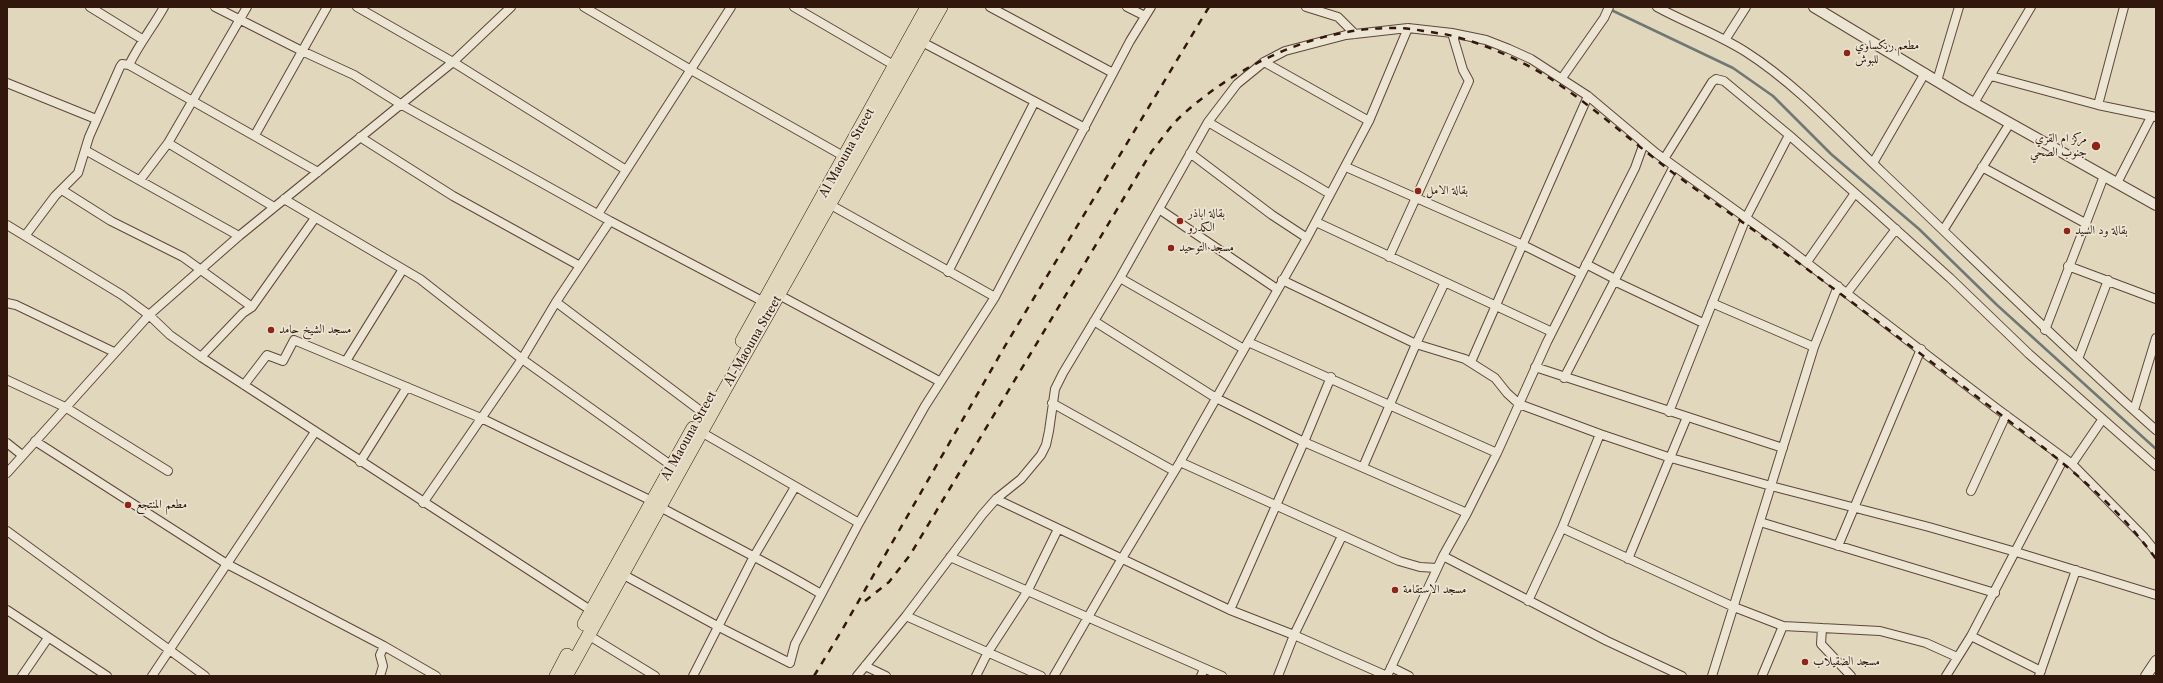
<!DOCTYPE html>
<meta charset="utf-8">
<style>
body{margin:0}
#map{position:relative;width:2163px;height:683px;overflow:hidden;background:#e1d7bc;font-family:"Libre Caslon Text",serif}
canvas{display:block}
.frame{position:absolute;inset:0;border:8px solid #32170d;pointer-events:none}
</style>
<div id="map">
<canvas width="2163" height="683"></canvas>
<div class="frame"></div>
</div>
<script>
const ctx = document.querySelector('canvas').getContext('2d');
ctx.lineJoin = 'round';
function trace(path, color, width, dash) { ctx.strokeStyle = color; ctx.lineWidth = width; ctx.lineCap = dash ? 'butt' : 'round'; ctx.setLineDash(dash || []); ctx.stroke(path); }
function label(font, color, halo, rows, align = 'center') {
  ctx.font = font + ' "Libre Caslon Text",Amiri,serif'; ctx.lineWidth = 3.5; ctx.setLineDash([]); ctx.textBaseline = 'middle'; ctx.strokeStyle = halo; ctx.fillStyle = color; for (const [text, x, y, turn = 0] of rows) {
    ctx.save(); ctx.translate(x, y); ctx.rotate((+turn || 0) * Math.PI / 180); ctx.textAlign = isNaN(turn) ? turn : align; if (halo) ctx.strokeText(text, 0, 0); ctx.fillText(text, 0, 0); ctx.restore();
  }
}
trace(new Path2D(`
 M 1605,7 L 1733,68 L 1773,96 L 1831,154 L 1919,229 L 1997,305 L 2156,449`), '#707775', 2.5);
const minor = new Path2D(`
 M 90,7 L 142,39
 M 215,7 L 302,51 L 354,75 L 402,105 L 610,221 L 764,302
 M 357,7 L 453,62 L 626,170
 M 584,7 L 691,70 L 845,157
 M 794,7 L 897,67
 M 990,7 L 1113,73
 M 1127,7 L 1145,16
 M 1306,7 L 1338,17 L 1355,34
 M 1657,7 C 1686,23 1718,34 1746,52 C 1796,84 1839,131 1882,172 C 1973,258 2062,347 2156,430
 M 1725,40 L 1746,7
 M 922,42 L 1085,128
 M 1264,62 L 1369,121
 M 129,65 L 318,172
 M 1991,76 L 2098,105 L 2156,117
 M 1562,78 L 1604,18 L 1609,7
 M 1937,81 L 1959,7
 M 7,83 L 96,119
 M 1974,103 L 2031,7
 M 2098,105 L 2124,7
 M 1208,122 L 1330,194
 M 255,135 L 327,7
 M 360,137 L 453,196 L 580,266
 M 168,143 L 274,207
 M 85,150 L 239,236
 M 1190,153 L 1272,215 L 1307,238
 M 1664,159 L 1712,82 L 1716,79 L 1724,81 L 1789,135 L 1872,208 L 1950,278 L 2029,354 L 2156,466
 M 1873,163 L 1925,73
 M 1346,167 L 1523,245 L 1581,274
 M 1982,167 L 2085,223
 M 140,180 L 168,143 L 247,7
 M 2117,183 L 2151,117
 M 62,190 L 111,221 L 183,257 L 252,307
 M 284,199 L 420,279 L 522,359 L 672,466
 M 829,204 L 995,297
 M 1159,209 L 1277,289
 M 598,214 L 731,7
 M 1316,222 L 1552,332
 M 7,225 L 122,295 L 149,315 L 170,335 L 201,357 L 595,613
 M 1944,229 L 2010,123
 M 25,236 L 55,196 L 78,173 L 89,137 L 120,67 L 122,64 L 129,65 C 139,44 153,27 164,7
 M 1389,257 L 1469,81 L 1463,70 L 1452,33
 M 1807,262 L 1855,193
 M 1586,264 L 1615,279
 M 2068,266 L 2156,299
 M 948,272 L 1034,103
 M 1120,278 L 1244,349
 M 1282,280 L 1416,344 L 1445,282
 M 1614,281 L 1703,323
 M 1847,293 L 1896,229
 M 779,295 L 939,381
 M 556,302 L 702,412
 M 7,303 L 16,305 L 114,352
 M 1712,303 L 1814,347
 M 1094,321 L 1216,398 L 1304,442 L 1467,513
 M 2045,330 L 2104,176
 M 1248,342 L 1497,453
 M 201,357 L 243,313 L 252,307 L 315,218
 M 2078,359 L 2108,280
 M 346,361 L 403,269
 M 1471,362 L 1588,96
 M 1535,367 L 1783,448
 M 1564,378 L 1674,166
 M 7,380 L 65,407 L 168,471
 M 244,385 L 267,355 L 283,361 L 294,340 L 481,418 L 652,501
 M 1052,403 L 1174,471
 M 2134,410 L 2156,338
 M 1669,412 L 1746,218 L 1789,135
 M 701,432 L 859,523
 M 35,441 L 227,564 L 384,646 L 436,676
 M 7,443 L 22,455
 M 360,462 L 407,387
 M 1180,462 L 1399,561 L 1420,567 L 1437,568
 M 2072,464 L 2102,420
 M 1363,467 L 1416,344 L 1465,359 L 1495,378 L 1507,393 L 1519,404 L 1600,434 L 1671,458 L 1771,486 L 1929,527 L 2016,552 L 2156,595
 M 7,473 L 149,315 L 239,236 L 453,62 L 511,7
 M 1971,491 L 2006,415
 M 996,499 L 1230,610 L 1294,635 L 1387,676
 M 423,503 L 522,359 L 556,302 L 610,221
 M 660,507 C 714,536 769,563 821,594
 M 1760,522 L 1995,593
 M 1562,528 L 1734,607 L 1783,626 L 1880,631 L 1926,643 L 1957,657
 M 7,531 L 205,676
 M 1838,546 L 1921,349
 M 1443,556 L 1607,641 L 1682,676
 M 950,557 L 1222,676
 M 1628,559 L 1687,417
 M 622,574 L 719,627 L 790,663 L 795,644 L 859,523 L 925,406 L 995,297 L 1130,41 L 1151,7
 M 1528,601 L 1562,528 L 1600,434
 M 7,610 L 107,676
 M 1230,610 L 1304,442 L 1331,377
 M 906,616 L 1041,676
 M 1822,628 L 1821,644 L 1851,676
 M 588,635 L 655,676
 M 1971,636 L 2041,671
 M 865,666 L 886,676
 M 1391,667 L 1409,676
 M 22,676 L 48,638
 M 152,676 L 315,432
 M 380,676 L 383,666 L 380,655 L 384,646
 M 693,676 L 753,558 L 795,487
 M 857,676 L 906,616 L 982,515 L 996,499 L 1021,479 L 1041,455 L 1046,445 L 1049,431 L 1055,389 L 1063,373 L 1120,278 L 1208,122 L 1237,84 L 1264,62 L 1285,51 L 1346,35 L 1408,28 L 1452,33 L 1486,40 L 1509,49 L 1531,59 L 1588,96 L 1656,153 L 1781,243 L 1996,408 L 2072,464 L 2144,537 L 2156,552
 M 976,676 L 988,652 L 1027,592 L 1058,529
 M 1054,676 L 1121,560 L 1180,462 L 1307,238 L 1369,121 L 1408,28
 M 1201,676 L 1204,669
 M 1278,676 L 1294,635 L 1342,536
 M 1387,676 L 1443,556 L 1467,513 L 1497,453 L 1547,342 L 1635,168 L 1644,143
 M 1712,676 L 1814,347 L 1838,286
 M 1762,676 L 1783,626
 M 1946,676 L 1971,636 L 2064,458
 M 2039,676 L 2076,570`);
const tertiary = new Path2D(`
 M 1814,7 L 1965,98 L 2156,205
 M 2146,676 L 2156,661`);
const trunk = new Path2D(`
 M 742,341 L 927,7
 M 584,624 L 693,428
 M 556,676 L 567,655
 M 566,676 L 723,393 L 941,7`);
trace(minor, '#5e4739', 10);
trace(tertiary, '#5e4739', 12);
trace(trunk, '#32170d', 14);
trace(minor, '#ece5d3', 8);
trace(tertiary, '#ece5d3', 10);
trace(trunk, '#e1d7bc', 13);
trace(new Path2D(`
 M 865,601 L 889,582 L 910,555 L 1152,151 C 1161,140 1169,128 1179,118 C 1236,65 1316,27 1395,28 C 1411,28 1428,32 1444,34 C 1479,41 1521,60 1551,79 C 1592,106 1629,139 1668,169 C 1704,196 1742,221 1778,248 C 1846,297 1913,348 1980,399 C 2043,447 2109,494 2156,559
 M 814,676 L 842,630 L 1005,346 L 1209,7`), '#32170d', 2.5, [7, 7]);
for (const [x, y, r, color] of [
 [1847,53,4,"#8f2418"],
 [2096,146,5,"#8f2418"],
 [1418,191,4,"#8f2418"],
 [1180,221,4,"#8f2418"],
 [2067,231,4,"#8f2418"],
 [1171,248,4,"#8f2418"],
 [271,330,4,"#8f2418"],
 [128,505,4,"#8f2418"],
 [1395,590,4,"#8f2418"],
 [1805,662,4,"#8f2418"]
]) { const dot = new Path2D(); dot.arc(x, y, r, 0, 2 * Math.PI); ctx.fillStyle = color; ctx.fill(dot); trace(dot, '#ece5d3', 1.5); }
label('12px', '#32170d', '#ece5d3', [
 ["مطعم ريكساوي",1855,46],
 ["للبوش",1855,60],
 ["مركز ام القري",2087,139,"right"],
 ["جنوب الصحي",2087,153,"right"],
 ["بقالة الامل",1426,191],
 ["بقالة اباذر",1188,214],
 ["الكدرو",1188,228],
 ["بقالة ود السيد",2075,231],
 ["مسجد التوحيد",1179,248],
 ["مسجد الشيخ حامد",279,330],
 ["مطعم المنتجع",136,505],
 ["مسجد الاستقامة",1403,590],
 ["مسجد الضقيلاب",1813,662]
], 'left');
label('12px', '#32170d', '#ece5d3', [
 ["Al Maouna Street",847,153,-61],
 ["Al-Maouna Street",753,341,-60],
 ["Al Maouna Street",689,436,-61]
]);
</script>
